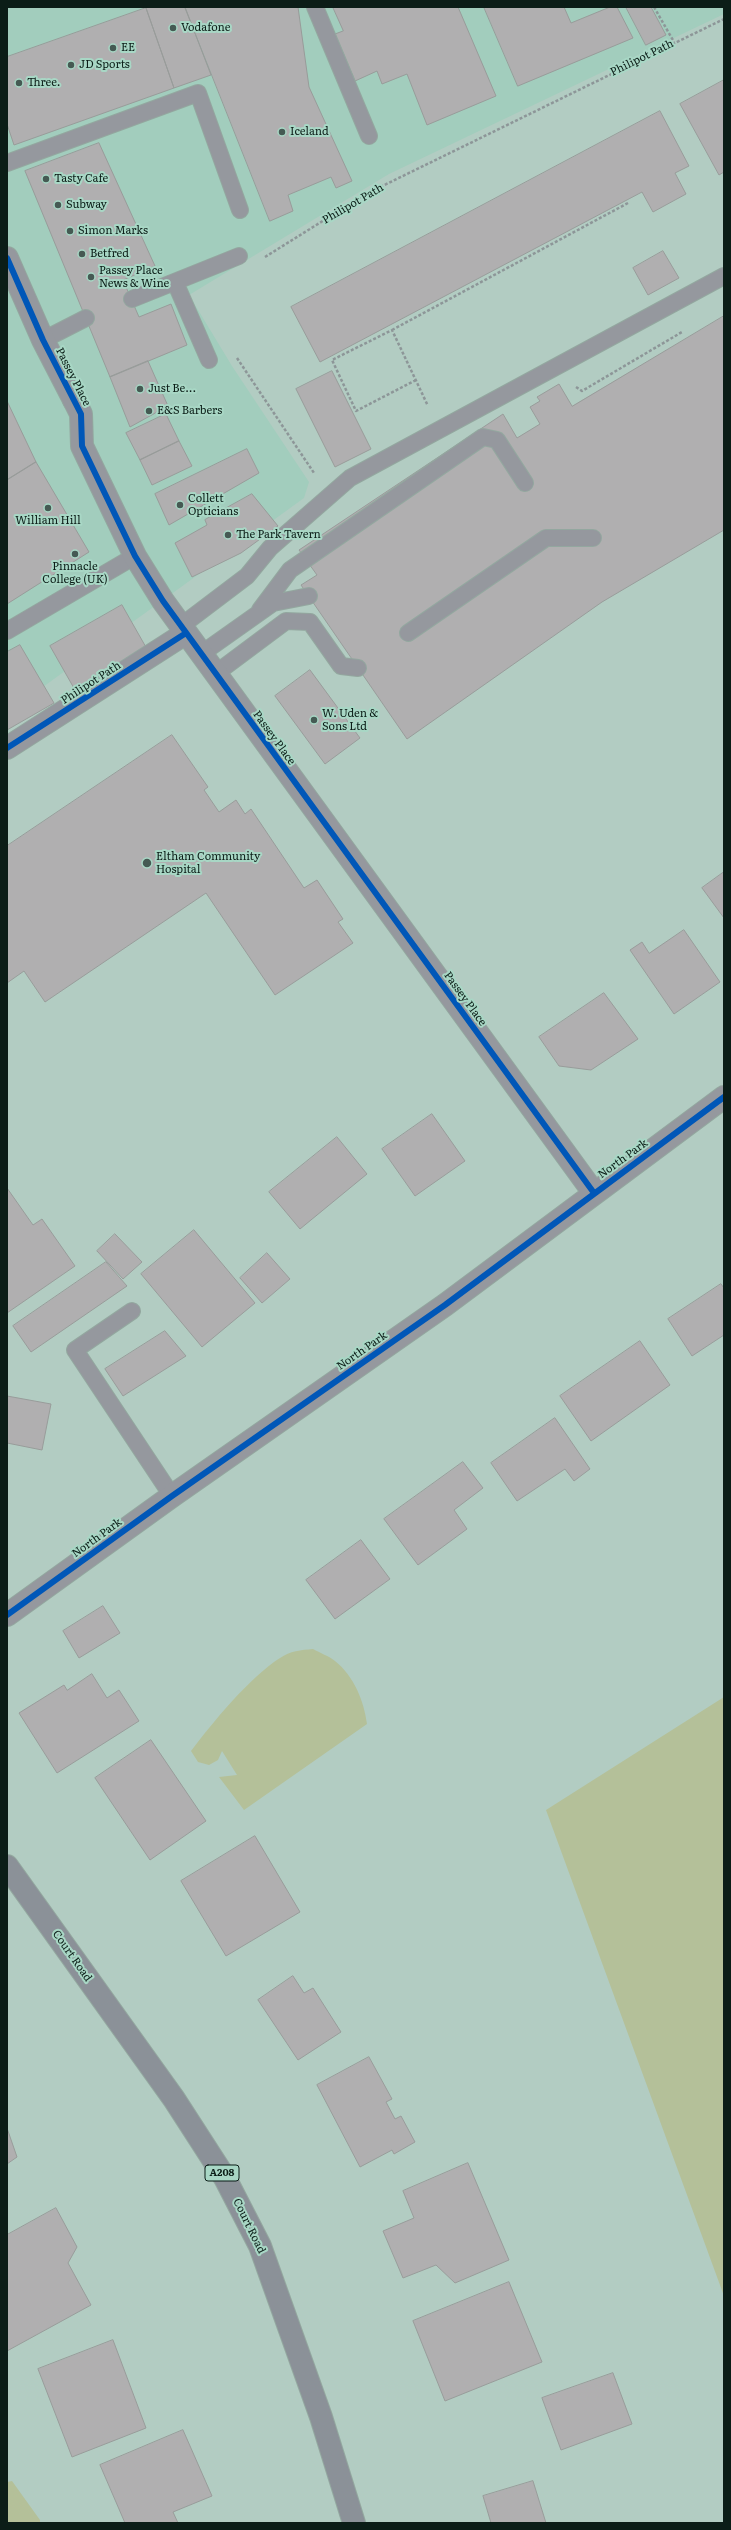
<!DOCTYPE html>
<style>
body{margin:0}
#map{position:relative;width:731px;height:2530px;overflow:hidden;background:#b2ccc2;font-family:Literata,serif}
canvas{display:block}
.frame{position:absolute;inset:0;border:8px solid #0b1d17;pointer-events:none}
</style>
<div id="map">
<canvas width="731" height="2530"></canvas>
<div class="frame"></div>
</div>
<script>
const ctx = document.querySelector('canvas').getContext('2d');
ctx.lineJoin = 'round';
function paint(path, color) { ctx.fillStyle = color; ctx.fill(path, 'evenodd'); }
function trace(path, color, width, dash) { ctx.strokeStyle = color; ctx.lineWidth = width; ctx.lineCap = dash ? 'butt' : 'round'; ctx.setLineDash(dash || []); ctx.stroke(path); }
function label(font, color, halo, rows, align = 'center') {
  ctx.font = font + ' Literata,serif'; ctx.lineWidth = 4; ctx.setLineDash([]); ctx.textBaseline = 'middle'; ctx.strokeStyle = halo; ctx.fillStyle = color; for (const [text, x, y, turn = 0] of rows) {
    ctx.save(); ctx.translate(x, y); ctx.rotate((+turn || 0) * Math.PI / 180); ctx.textAlign = isNaN(turn) ? turn : align; if (halo) ctx.strokeText(text, 0, 0); ctx.fillText(text, 0, 0); ctx.restore();
  }
}
paint(new Path2D(`
 M 7,7 L 724,7 L 724,14 L 389,174 L 189,295 L 232,366 L 309,482 L 304,498 L 7,713 Z`), '#a2cdbd');
paint(new Path2D(`
 M 313,1649 C 320,1653 329,1656 335,1661 C 354,1676 364,1701 367,1724 L 244,1810 L 219,1777 L 237,1775 L 222,1751 L 218,1760 L 209,1765 L 198,1762 L 191,1751 C 213,1722 250,1677 280,1658 C 290,1651 301,1650 313,1649 Z
 M 724,1697 L 724,2296 L 546,1810 Z
 M 12,2481 L 40,2520 L 40,2523 L 7,2523 L 7,2482 Z`), '#b4c099');
const building = new Path2D(`
 M 150,7 L 185,7 L 211,75 L 174,88 L 146,8 Z
 M 185,7 L 298,7 L 309,87 L 352,181 L 336,188 L 331,177 L 288,195 L 293,211 L 270,221 Z
 M 333,7 L 458,7 L 496,96 L 427,125 L 407,74 L 382,84 L 377,71 L 355,81 L 335,34 L 343,31 Z
 M 484,7 L 564,7 L 571,23 L 610,7 L 617,7 L 633,38 L 518,86 Z
 M 626,7 L 651,7 L 666,35 L 646,45 Z
 M 146,8 L 174,88 L 14,145 L 7,124 L 7,57 Z
 M 724,80 L 724,172 L 719,175 L 680,104 Z
 M 660,111 L 689,166 L 675,173 L 686,194 L 653,212 L 642,192 L 320,362 L 291,307 Z
 M 99,143 L 155,266 L 123,280 L 139,317 L 171,304 L 187,345 L 110,377 L 25,171 Z
 M 663,251 L 679,278 L 648,295 L 633,268 Z
 M 724,316 L 724,530 L 602,602 L 407,739 L 301,585 L 317,575 L 299,550 L 503,414 L 517,438 L 540,424 L 530,407 L 540,401 L 537,397 L 559,384 L 572,406 Z
 M 148,361 L 168,406 L 130,427 L 110,377 Z
 M 332,371 L 371,449 L 335,467 L 296,389 Z
 M 7,401 L 36,462 L 7,480 Z
 M 166,414 L 179,441 L 140,460 L 126,433 Z
 M 179,441 L 192,466 L 152,485 L 140,460 Z
 M 247,449 L 259,473 L 169,525 L 155,494 Z
 M 36,462 L 89,552 L 7,604 L 7,480 Z
 M 252,494 L 278,526 L 241,553 L 192,577 L 175,543 L 207,525 L 205,520 Z
 M 122,605 L 147,649 L 75,690 L 50,646 Z
 M 20,645 L 54,703 L 7,730 L 7,652 Z
 M 310,670 L 360,738 L 325,764 L 275,696 Z
 M 172,735 L 208,787 L 204,790 L 219,812 L 236,800 L 245,814 L 251,809 L 304,888 L 317,880 L 343,919 L 338,922 L 353,943 L 275,995 L 206,893 L 45,1002 L 24,971 L 7,983 L 7,846 Z
 M 724,872 L 724,918 L 702,888 Z
 M 684,930 L 720,982 L 674,1014 L 630,950 L 642,942 L 649,953 Z
 M 604,993 L 638,1039 L 591,1070 L 559,1066 L 539,1037 Z
 M 432,1114 L 465,1161 L 415,1196 L 382,1149 Z
 M 337,1137 L 367,1174 L 300,1229 L 269,1192 Z
 M 7,1188 L 33,1225 L 42,1219 L 75,1266 L 7,1313 Z
 M 194,1230 L 255,1303 L 202,1347 L 141,1274 Z
 M 115,1234 L 142,1262 L 123,1279 L 97,1251 Z
 M 267,1253 L 290,1279 L 262,1303 L 240,1278 Z
 M 106,1262 L 127,1286 L 31,1352 L 13,1326 Z
 M 721,1284 L 724,1288 L 724,1335 L 692,1356 L 668,1319 Z
 M 165,1331 L 186,1356 L 123,1396 L 105,1369 Z
 M 640,1341 L 670,1385 L 591,1441 L 560,1396 Z
 M 7,1396 L 51,1404 L 42,1450 L 7,1443 Z
 M 555,1418 L 590,1469 L 574,1481 L 565,1469 L 517,1501 L 491,1463 Z
 M 463,1462 L 483,1488 L 454,1510 L 467,1529 L 418,1565 L 384,1519 Z
 M 361,1540 L 390,1579 L 335,1619 L 306,1580 Z
 M 103,1606 L 120,1633 L 79,1658 L 63,1631 Z
 M 92,1674 L 107,1698 L 119,1690 L 139,1721 L 57,1773 L 19,1713 L 64,1685 L 67,1690 Z
 M 151,1740 L 206,1821 L 150,1860 L 95,1778 Z
 M 255,1836 L 300,1912 L 226,1956 L 181,1881 Z
 M 293,1976 L 304,1993 L 313,1988 L 341,2032 L 298,2060 L 258,2000 Z
 M 369,2057 L 392,2099 L 386,2102 L 395,2119 L 401,2116 L 415,2142 L 394,2154 L 392,2150 L 360,2167 L 317,2085 Z
 M 7,2128 L 17,2157 L 7,2164 Z
 M 468,2163 L 509,2260 L 455,2283 L 436,2265 L 403,2278 L 383,2231 L 414,2218 L 403,2191 Z
 M 56,2208 L 77,2247 L 68,2263 L 91,2305 L 7,2351 L 7,2235 Z
 M 509,2282 L 542,2362 L 445,2401 L 413,2321 Z
 M 113,2340 L 146,2428 L 72,2457 L 38,2369 Z
 M 613,2373 L 632,2424 L 561,2450 L 542,2398 Z
 M 183,2430 L 212,2496 L 173,2512 L 178,2523 L 125,2523 L 100,2465 Z
 M 533,2481 L 546,2523 L 491,2523 L 483,2496 Z`);
paint(building, '#b0afb0');
trace(building, '#989c9a', 1);
const service = new Path2D(`
 M 315,7 L 369,136
 M 7,163 L 198,93 L 240,210
 M 175,282 L 209,360
 M 132,299 L 239,256
 M 43,340 L 86,318
 M 260,610 L 290,570 L 483,437 L 497,440 L 525,483
 M 181,626 L 247,576 L 270,548 L 350,478 L 724,276
 M 7,631 L 135,556
 M 408,633 L 546,538 L 593,538
 M 201,654 L 273,603 L 309,596
 M 215,674 L 286,621 L 310,622 L 341,666 L 358,668
 M 132,1311 L 75,1350 L 172,1496`);
const pedestrian = new Path2D(`
 M 7,258 L 43,340 L 74,400`);
const minor = new Path2D(`
 M 74,400 L 81,414 L 82,446 L 135,556 L 163,601 L 594,1193
 M 7,748 L 186,633
 M 7,1615 L 172,1496 L 445,1305 L 724,1097`);
const primary = new Path2D(`
 M 7,1866 L 174,2099 L 225,2178 L 260,2246 L 321,2417 L 354,2523`);
trace(service, '#93a79f', 18);
trace(pedestrian, '#93a79f', 24);
trace(minor, '#93a79f', 24);
trace(primary, '#93a79f', 24);
trace(new Path2D(`
 M 654,7 L 674,42
 M 265,257 L 366,194 L 724,19
 M 392,330 L 628,203
 M 237,358 L 314,473
 M 416,380 L 356,411 L 332,360 L 392,330 L 428,406
 M 576,387 L 582,391 L 682,332`), '#8d9698', 2.5, [3, 2]);
trace(service, '#95989e', 16);
trace(pedestrian, '#95989e', 22);
trace(minor, '#95989e', 22);
trace(primary, '#8b9198', 22);
trace(new Path2D(`
 M 7,258 L 43,340 L 81,414 L 82,446 L 135,556 L 163,601 L 594,1193
 M 7,748 L 186,633
 M 7,1615 L 172,1496 L 445,1305 L 724,1097`), '#0057b8', 6);
for (const [x, y, r, color] of [
 [173,28,4,"#455a53"],
 [113,48,4,"#455a53"],
 [71,65,4,"#455a53"],
 [19,83,4,"#455a53"],
 [282,132,4,"#455a53"],
 [46,179,4,"#455a53"],
 [58,205,4,"#455a53"],
 [70,231,4,"#455a53"],
 [82,254,4,"#455a53"],
 [91,277,4,"#455a53"],
 [140,389,4,"#455a53"],
 [149,411,4,"#455a53"],
 [180,505,4,"#455a53"],
 [48,508,4,"#455a53"],
 [228,535,4,"#455a53"],
 [75,554,4,"#455a53"],
 [314,720,4,"#455a53"],
 [147,863,5,"#455a53"]
]) { const dot = new Path2D(); dot.arc(x, y, r, 0, 2 * Math.PI); ctx.fillStyle = color; ctx.fill(dot); trace(dot, '#a8d7c5', 1.5); }
for (const [x, y, w] of [
 [222,2173,34]
]) { const box = new Path2D(); box.roundRect(x - w / 2, y - 8, w, 16, 3); ctx.fillStyle = '#a8d7c5'; ctx.fill(box); trace(box, '#0b1d17', 1); }
label('bold 10px', '#0b1d17', null, [
 ["A208",222,2173]
]);
label('11px', '#0b1d17', '#a8d7c5', [
 ["Vodafone",181,28],
 ["EE",121,48],
 ["JD Sports",79,65],
 ["Three.",27,83],
 ["Iceland",290,132],
 ["Tasty Cafe",54,179],
 ["Subway",66,205],
 ["Simon Marks",78,231],
 ["Betfred",90,254],
 ["Passey Place",99,271],
 ["News & Wine",99,284],
 ["Just Be...",148,389],
 ["E&S Barbers",157,411],
 ["Collett",188,499],
 ["Opticians",188,512],
 ["William Hill",48,521,"center"],
 ["The Park Tavern",236,535],
 ["Pinnacle",75,567,"center"],
 ["College (UK)",75,580,"center"],
 ["W. Uden &",322,714],
 ["Sons Ltd",322,727],
 ["Eltham Community",156,857],
 ["Hospital",156,870]
], 'left');
label('11px', '#0b1d17', '#a8d7c5', [
 ["Philipot Path",642,58,-26],
 ["Philipot Path",353,204,-30],
 ["Passey Place",73,377,63],
 ["Philipot Path",91,683,-33],
 ["Passey Place",274,738,54],
 ["Passey Place",465,999,54],
 ["North Park",623,1159,-36],
 ["North Park",362,1351,-35],
 ["North Park",97,1538,-36],
 ["Court Road",72,1956,55],
 ["Court Road",249,2226,64]
]);
</script>
